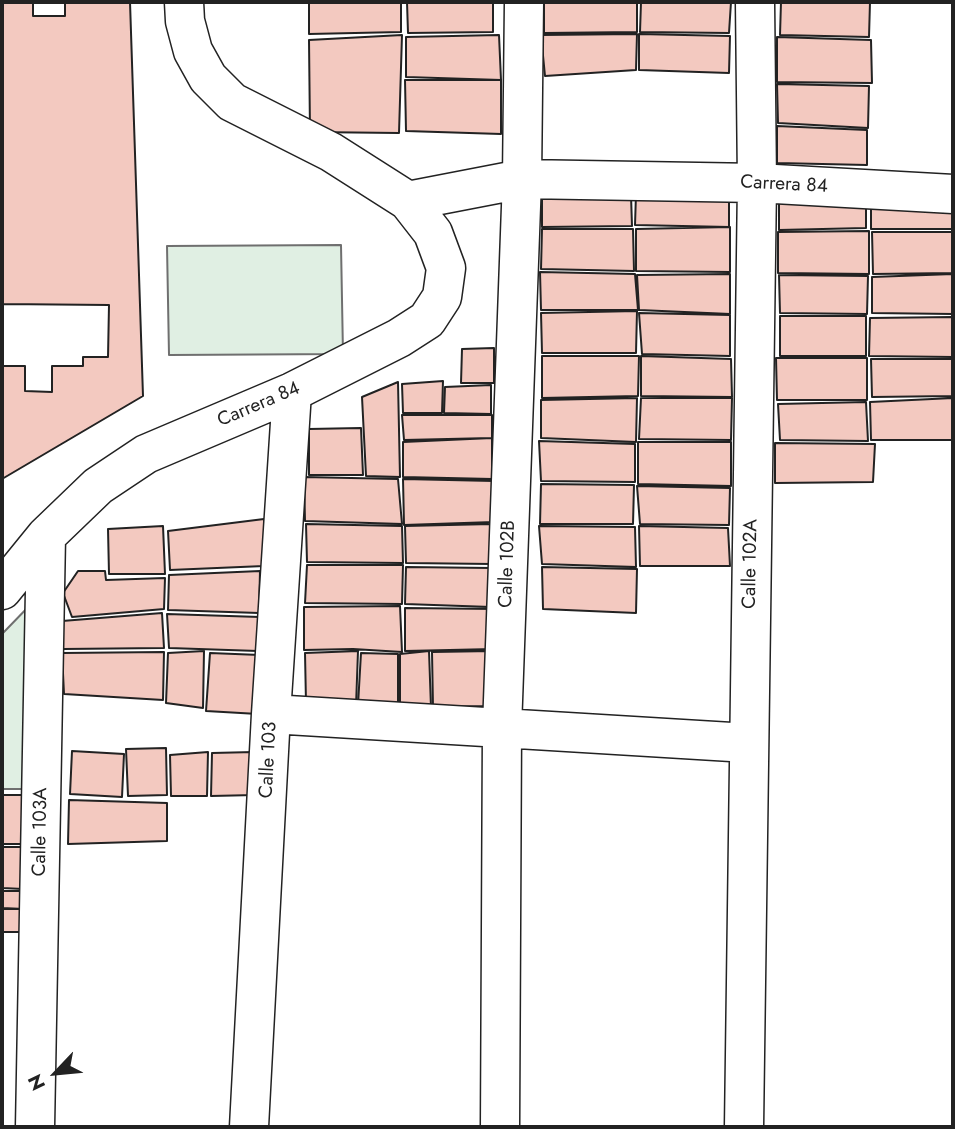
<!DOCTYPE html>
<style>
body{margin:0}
#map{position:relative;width:955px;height:1129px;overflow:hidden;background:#fff;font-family:Jost,sans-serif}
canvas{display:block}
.frame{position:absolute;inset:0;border:4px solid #222;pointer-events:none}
.north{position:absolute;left:21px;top:1038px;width:70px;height:70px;-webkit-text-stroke:5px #fff;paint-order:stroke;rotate:244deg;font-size:19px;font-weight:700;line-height:28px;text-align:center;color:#222}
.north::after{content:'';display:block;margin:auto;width:24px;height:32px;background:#222;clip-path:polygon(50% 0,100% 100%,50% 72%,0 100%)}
</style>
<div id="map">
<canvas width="955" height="1129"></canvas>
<div class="frame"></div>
<div class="north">N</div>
</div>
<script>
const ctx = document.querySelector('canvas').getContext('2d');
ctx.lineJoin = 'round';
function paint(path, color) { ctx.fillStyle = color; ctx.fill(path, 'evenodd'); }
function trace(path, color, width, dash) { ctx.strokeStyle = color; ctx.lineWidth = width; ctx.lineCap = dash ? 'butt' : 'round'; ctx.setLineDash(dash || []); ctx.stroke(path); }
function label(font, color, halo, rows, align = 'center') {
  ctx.font = font + ' Jost,sans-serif'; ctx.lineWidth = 5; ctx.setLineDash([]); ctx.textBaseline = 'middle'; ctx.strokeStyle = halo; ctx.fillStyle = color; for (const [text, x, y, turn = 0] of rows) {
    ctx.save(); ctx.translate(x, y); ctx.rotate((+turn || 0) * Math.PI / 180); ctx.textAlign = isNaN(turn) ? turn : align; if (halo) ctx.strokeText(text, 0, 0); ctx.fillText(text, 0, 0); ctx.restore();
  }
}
const green = new Path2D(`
 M 341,245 L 343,354 L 169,355 L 167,246 Z
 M 35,600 L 31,789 L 2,789 L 2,634 Z`);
paint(green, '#e0efe3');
trace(green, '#6f6f6f', 2);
const building = new Path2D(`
 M 2,2 L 130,2 L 143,396 L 2,479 Z
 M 33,2 L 65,2 L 65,16 L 33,16 Z
 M 309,2 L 401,2 L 401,32 L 309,34 Z
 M 407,2 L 493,2 L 493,32 L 408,33 Z
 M 544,2 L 637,2 L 637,32 L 544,33 Z
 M 641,2 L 731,2 L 729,33 L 640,32 Z
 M 781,2 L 870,2 L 869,37 L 780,35 Z
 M 637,34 L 636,70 L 545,76 L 541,35 Z
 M 639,34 L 730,36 L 729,73 L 639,70 Z
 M 402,35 L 399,133 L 310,132 L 309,40 Z
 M 499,35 L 501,80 L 406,77 L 406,37 Z
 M 777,37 L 871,40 L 872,83 L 777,82 Z
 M 405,80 L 501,80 L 501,134 L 406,131 Z
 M 777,84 L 869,86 L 868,128 L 778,123 Z
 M 777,126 L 867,130 L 867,165 L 777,163 Z
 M 636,194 L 729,197 L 729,227 L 635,225 Z
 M 542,195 L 631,195 L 632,226 L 542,227 Z
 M 871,196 L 953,197 L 953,229 L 871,229 Z
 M 866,198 L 866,228 L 779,230 L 779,199 Z
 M 730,227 L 730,272 L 636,271 L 636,229 Z
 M 542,229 L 633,229 L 634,271 L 541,269 Z
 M 869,231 L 869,274 L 778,273 L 778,232 Z
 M 872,232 L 953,232 L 953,273 L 873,274 Z
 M 540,272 L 635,274 L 638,310 L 541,310 Z
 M 730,274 L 730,314 L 639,310 L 637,275 Z
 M 953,274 L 953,314 L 872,313 L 872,277 Z
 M 779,275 L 868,276 L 867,314 L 780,313 Z
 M 2,304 L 109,305 L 108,357 L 83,357 L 83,366 L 52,366 L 52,392 L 25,391 L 25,366 L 2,366 Z
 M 637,311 L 636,353 L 542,353 L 541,313 Z
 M 639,313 L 730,315 L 730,356 L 642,354 Z
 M 780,316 L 866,316 L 866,356 L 780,356 Z
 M 953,317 L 953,357 L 869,356 L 870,318 Z
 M 494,348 L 494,383 L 461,383 L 462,349 Z
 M 542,356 L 639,356 L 638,396 L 542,398 Z
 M 641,356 L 731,359 L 732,397 L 641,396 Z
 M 776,358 L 867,358 L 867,400 L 777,400 Z
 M 871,359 L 953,359 L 953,396 L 872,397 Z
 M 443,381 L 442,413 L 403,413 L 402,384 Z
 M 398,382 L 400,477 L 366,476 L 362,397 Z
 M 491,385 L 491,414 L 444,413 L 445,387 Z
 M 637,398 L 636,442 L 541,438 L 541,400 Z
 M 641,398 L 732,398 L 731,440 L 639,439 Z
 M 953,398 L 953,440 L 871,440 L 870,402 Z
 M 866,402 L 868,441 L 780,440 L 778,404 Z
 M 402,415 L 492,415 L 492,438 L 404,440 Z
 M 361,428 L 363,475 L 309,475 L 309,429 Z
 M 492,438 L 492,479 L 403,477 L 403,442 Z
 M 539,441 L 635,444 L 635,482 L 541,481 Z
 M 638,442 L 731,442 L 731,486 L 638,484 Z
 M 775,443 L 875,444 L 873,482 L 775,483 Z
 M 304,477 L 398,479 L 402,524 L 305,521 Z
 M 403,479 L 494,481 L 494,522 L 404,525 Z
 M 541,484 L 634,485 L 633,524 L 540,524 Z
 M 637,486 L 730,488 L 729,525 L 640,524 Z
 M 264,519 L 264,566 L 170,570 L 168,531 Z
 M 306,524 L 402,526 L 403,563 L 307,562 Z
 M 492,524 L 492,564 L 406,563 L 405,526 Z
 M 163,526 L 165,574 L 109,574 L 108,529 Z
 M 539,526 L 635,527 L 636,567 L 542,564 Z
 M 639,526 L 728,528 L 730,566 L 640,566 Z
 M 307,565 L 403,565 L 402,604 L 305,603 Z
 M 406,567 L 492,568 L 491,607 L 405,604 Z
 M 542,567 L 637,569 L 636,613 L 543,609 Z
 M 78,571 L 105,571 L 106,580 L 165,578 L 164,609 L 72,617 L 63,593 Z
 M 260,571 L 259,613 L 168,610 L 169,575 Z
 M 400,606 L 402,652 L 353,649 L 304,650 L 304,607 Z
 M 405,608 L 496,609 L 494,649 L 405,651 Z
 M 162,613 L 164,648 L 63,649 L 62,621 Z
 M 167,614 L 260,617 L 258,651 L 169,648 Z
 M 204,651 L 203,708 L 166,703 L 168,653 Z
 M 358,651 L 356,706 L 306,703 L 305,653 Z
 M 429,651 L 431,708 L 400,706 L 400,654 Z
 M 493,651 L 492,706 L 433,707 L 432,652 Z
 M 164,652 L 163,700 L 64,694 L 62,653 Z
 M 210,653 L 260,655 L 258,714 L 206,711 Z
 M 361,653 L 398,654 L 398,706 L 358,705 Z
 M 166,748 L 167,795 L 128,796 L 126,749 Z
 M 72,751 L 124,754 L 122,797 L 70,794 Z
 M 208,752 L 207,796 L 171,796 L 170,755 Z
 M 254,752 L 255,795 L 211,796 L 212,753 Z
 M 2,795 L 24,795 L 25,844 L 2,844 Z
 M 69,800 L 167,803 L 167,841 L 68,844 Z
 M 2,847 L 23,847 L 23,889 L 2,888 Z
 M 2,891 L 24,891 L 24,909 L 2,908 Z
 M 2,909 L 24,909 L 23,932 L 2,932 Z`);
paint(building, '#f3c9c0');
trace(building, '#222', 2);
const minor = new Path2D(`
 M 408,201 L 522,179 L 757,183 L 953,194
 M 2,590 L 46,536 L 98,486 L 146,454 L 292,392 L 399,338 L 427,320 L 442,297 L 446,268 L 433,233 L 408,201 L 331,152 L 232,102 L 208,78 L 193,51 L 185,21 L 184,2
 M 271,714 L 748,743
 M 35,1127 L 46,536
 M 249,1127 L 271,714 L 292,392
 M 500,1127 L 502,728 L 522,179 L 524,2
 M 744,1127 L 757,183 L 755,2`);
trace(minor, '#222', 41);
trace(minor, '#fff', 38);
label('19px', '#222', '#fff', [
 ["Carrera 84",784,185,3],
 ["Carrera 84",259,405,-23],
 ["Calle 102B",508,564,-88],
 ["Calle 102A",751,564,-89],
 ["Calle 103",269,760,-87],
 ["Calle 103A",41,832,-89]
]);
</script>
